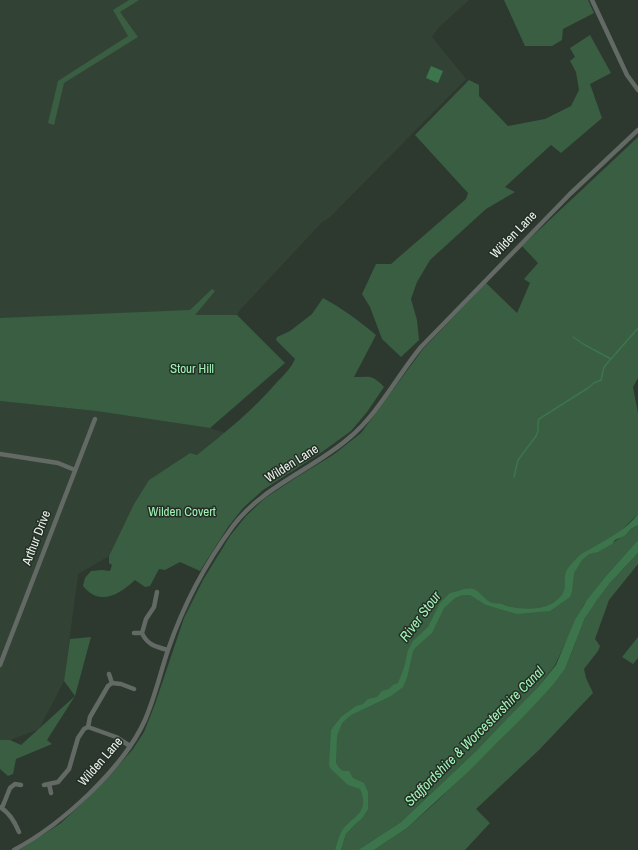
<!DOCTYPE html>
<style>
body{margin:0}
canvas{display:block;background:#2d382f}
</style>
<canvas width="638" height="850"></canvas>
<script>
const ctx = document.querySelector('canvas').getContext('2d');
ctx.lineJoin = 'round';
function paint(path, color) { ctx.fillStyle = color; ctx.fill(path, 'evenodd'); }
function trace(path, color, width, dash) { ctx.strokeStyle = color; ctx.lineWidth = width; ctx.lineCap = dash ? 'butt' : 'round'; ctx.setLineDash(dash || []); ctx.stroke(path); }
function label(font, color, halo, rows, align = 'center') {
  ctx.font = font + ' "Archivo Narrow",sans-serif'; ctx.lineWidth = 3; ctx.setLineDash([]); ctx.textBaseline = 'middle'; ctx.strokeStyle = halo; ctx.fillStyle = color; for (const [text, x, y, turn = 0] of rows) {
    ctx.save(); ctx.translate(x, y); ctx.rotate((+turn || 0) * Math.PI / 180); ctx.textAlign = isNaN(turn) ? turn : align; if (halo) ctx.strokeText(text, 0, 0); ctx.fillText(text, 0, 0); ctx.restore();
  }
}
paint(new Path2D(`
 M 0,0 L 469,0 L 438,28 L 432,37 L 466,79 L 330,217 L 322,222 L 239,311 L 237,315 L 110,316 L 0,321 Z
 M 0,401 L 96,411 L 210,428 L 225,433 L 197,455 L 190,453 L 149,480 L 134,504 L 109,556 L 78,574 L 64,681 L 39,729 L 10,740 L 0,740 Z`), '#324336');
paint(new Path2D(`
 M 129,0 L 139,0 L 120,12 L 138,37 L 64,83 L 54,125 L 48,123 L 58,81 L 128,36 L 113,10 Z
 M 504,0 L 588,0 L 594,13 L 563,29 L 562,40 L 552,46 L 525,46 Z
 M 590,35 L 611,73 L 590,84 L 602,118 L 561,153 L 551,145 L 505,187 L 515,192 L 486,209 L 430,260 L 417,282 L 411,299 L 417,320 L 419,340 L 401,357 L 382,339 L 370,307 L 362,294 L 376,264 L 391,264 L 466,199 L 468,193 L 415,135 L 469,80 L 479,85 L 479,96 L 508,126 L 545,119 L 571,106 L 579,90 L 576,72 L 570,61 L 575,57 L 570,48 Z
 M 638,137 L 638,378 L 633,387 L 638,413 L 638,514 L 620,532 L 595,547 C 617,546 620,535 638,525 L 638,540 L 605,577 L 583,606 L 555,665 L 539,686 L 509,718 L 476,751 L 401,822 L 358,850 L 341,850 L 346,834 L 359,821 L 358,815 C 344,828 341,832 335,850 L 19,850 L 61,823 L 76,809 L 112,773 L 133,749 L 144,732 L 155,704 L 184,618 L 203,580 L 230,536 L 246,516 L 265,498 L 297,477 L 333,455 L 361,433 L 423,349 L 486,283 L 517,313 L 530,283 L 524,279 L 538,263 L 522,246 Z
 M 212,289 L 215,291 L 195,315 L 237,315 L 285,363 L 210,428 L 96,411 L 0,401 L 0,318 L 190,310 Z
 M 323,298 C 342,308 359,321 376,335 L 354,377 C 370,377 372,374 384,387 L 367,412 L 351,431 L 322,452 L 263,490 L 243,508 L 228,527 L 200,571 L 180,562 L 165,570 L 159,569 L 150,586 L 145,587 L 135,580 C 120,594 100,607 83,586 L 85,578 L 91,571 L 102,570 L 110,571 L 112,565 L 109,563 L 109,556 L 134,504 L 149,480 L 190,453 L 197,455 C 226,432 254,409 278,381 C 285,374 291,368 295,359 L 276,340 L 277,337 L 290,331 L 312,314 Z
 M 638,553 L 638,564 L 609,600 L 595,639 L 600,646 L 598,651 L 584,669 L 586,678 L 593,693 L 539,750 L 476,809 L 490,823 L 465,850 L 374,850 L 407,828 L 434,804 L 497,743 L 554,684 L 565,669 L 585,618 L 592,606 L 610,583 Z
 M 91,637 L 75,696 L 47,740 L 52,744 L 16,759 L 13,774 L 8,776 L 0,769 L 0,740 L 10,740 L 21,745 L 75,696 L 64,681 L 70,639 Z
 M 638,637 L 638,658 L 633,664 L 622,657 Z`), '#395e42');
paint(new Path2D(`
 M 431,66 L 443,71 L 438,83 L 426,78 Z
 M 638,514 L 638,525 L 631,529 L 624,536 L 615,540 L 612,544 L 598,552 L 589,554 L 582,560 L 574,573 L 572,592 L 570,597 L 550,611 L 517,614 L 486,605 L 470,595 L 462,595 L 455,598 L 444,608 L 432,633 L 416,647 L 413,651 L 407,678 L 403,687 L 391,696 L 351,715 L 342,723 L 337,736 L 336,763 L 339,768 L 343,771 L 349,771 L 353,778 L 364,783 L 368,792 L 368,809 L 363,817 L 346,834 L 341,850 L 335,850 C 337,843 339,835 343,829 C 355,815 370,812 360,789 L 348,785 L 330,768 L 329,765 L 331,730 L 341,717 L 356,706 L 363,704 L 368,699 L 377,697 L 382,691 L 389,689 L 393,685 L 398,683 L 404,668 L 408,650 L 413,641 L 428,627 L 440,603 L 450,593 C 458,592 465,587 473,589 C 480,591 484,599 490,602 C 494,604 498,603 502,604 C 505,605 508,607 511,607 C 525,610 547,610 557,600 C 570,589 562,583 566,572 C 567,568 576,559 579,556 C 583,552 588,551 592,548 C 609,538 626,530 638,514 Z
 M 638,540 L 638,553 L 610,583 L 597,600 L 585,618 L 565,669 L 554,684 L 524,716 L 469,771 L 407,828 L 374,850 L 358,850 L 401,822 L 476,751 L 539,686 L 556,665 L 575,620 L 587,600 L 605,577 Z`), '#3c754c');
trace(new Path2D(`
 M 573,337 L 585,345 L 611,359
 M 514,477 L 518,460 L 536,436 L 538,431 L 538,423 L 539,419 L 588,388 L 594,383 L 601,380 L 604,367 L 638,328`), '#3c754c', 1.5);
trace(new Path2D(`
 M 592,0 L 627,75 L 638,90
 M 0,454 L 58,463 L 75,470
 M 157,592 L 154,607 L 146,619 L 142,633 C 147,645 157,647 168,650
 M 134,633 L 142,633
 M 0,665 L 95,419
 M 109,674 L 112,683
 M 88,727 L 90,717 L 108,686 L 112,683 L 121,684 L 134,689
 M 49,784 L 51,793
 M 44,785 L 58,782 L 69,769 L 78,738 L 84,729 L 88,727 L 116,737 L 130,746
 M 0,807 C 10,813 15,822 19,832
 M 2,808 L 10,788 L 15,784 L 21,785
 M 14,850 C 61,825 123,769 145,720 C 155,697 160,674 168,650 C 183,606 205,564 233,526 C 263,486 312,470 349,438 C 378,414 397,376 421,347 L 570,194 L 638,130`), '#636964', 4.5);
label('13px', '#ecf3ed', '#232e25', [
 ["Wilden Lane",514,235,-46],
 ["Wilden Lane",292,464,-32],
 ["Arthur Drive",37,538,-69],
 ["Wilden Lane",101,762,-49]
]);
label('13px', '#a0f3b5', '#232e25', [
 ["Stour Hill",192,370],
 ["Wilden Covert",182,513]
]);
label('italic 14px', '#a2f6b7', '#232e25', [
 ["River Stour",421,617,-53],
 ["Staffordshire & Worcestershire Canal",475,737,-45]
]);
</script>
